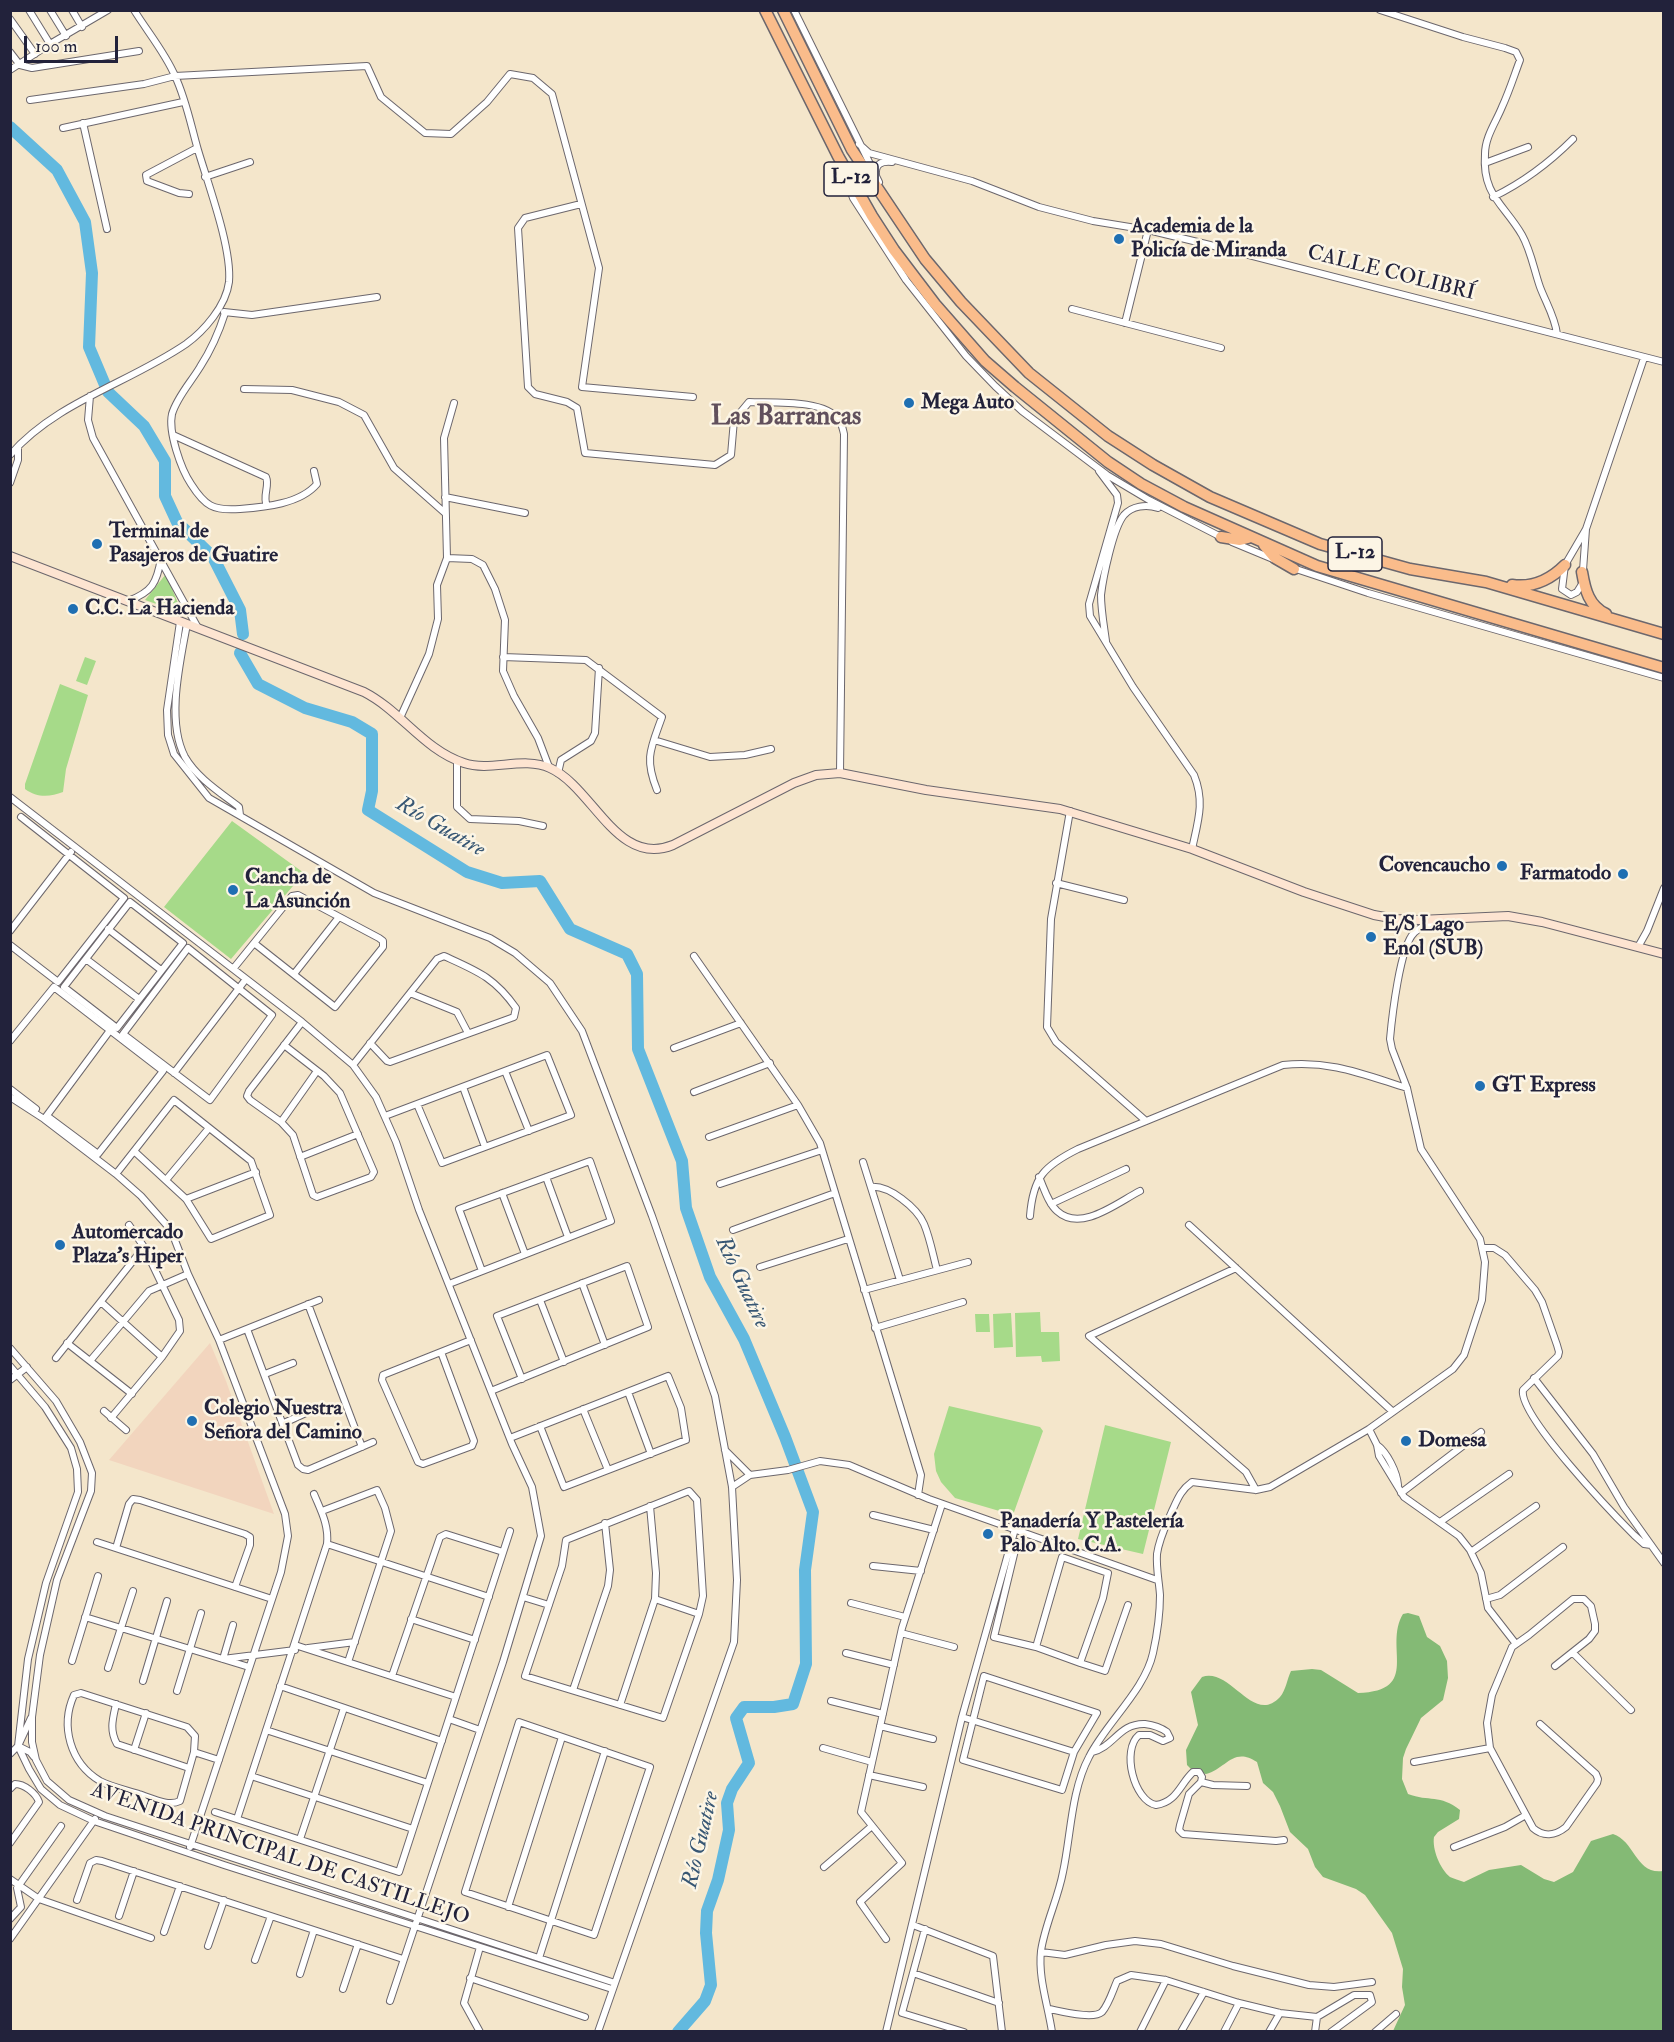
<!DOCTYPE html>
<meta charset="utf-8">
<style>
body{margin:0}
#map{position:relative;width:1674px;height:2042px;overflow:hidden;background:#f4e6cb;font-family:"IM FELL Double Pica",serif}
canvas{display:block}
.frame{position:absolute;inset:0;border:12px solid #22223b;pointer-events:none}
.scale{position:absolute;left:24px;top:36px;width:94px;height:27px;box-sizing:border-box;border:3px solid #22223b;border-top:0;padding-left:8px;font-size:18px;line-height:21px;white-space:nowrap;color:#22223b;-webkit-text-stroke:4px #fcf5e5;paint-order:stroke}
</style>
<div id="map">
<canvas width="1674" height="2042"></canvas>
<div class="frame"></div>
<div class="scale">100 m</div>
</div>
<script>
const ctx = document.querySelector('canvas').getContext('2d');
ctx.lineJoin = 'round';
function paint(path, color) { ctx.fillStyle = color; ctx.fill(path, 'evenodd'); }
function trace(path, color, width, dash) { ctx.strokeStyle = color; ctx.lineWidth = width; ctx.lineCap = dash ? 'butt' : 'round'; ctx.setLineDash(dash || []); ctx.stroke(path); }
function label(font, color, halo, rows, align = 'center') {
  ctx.font = font + ' "IM FELL Double Pica",serif'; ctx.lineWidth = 5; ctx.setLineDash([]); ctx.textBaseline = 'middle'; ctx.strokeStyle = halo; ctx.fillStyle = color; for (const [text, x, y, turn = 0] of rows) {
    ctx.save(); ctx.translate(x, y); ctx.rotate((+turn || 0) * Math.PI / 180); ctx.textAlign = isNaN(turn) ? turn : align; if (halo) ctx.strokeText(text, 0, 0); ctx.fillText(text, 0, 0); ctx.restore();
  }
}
paint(new Path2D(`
 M 210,1343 L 226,1381 L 274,1514 L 109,1460 Z`), '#f2d5be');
paint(new Path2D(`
 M 166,574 L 182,613 L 145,600 Z
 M 85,657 L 96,661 L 87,685 L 76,681 Z
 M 60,684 L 88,695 L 66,769 L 63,792 C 50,797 37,798 25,789 L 25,784 Z
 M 232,821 L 304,873 L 231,959 L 164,907 Z
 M 1040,1312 L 1041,1332 L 1059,1332 L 1060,1361 L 1042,1362 L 1041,1356 L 1016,1357 L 1015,1313 Z
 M 1011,1313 L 1013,1347 L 994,1348 L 993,1314 Z
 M 975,1314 L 989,1314 L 990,1332 L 976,1332 Z
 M 949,1406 L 1040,1427 L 1043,1431 L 1013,1515 L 955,1498 L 941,1482 L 936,1471 L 934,1454 Z
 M 1105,1425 L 1171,1442 L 1143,1554 L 1078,1539 Z`), '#a6da89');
paint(new Path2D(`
 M 1408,1613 L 1419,1616 L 1427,1637 L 1440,1646 L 1447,1661 L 1448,1678 L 1443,1700 L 1421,1718 L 1406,1749 L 1403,1758 L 1402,1779 L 1408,1794 C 1429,1802 1440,1794 1460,1810 L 1459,1819 L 1438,1832 L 1434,1837 C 1432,1849 1440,1869 1450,1877 C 1454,1879 1459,1880 1464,1882 L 1489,1870 L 1521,1865 L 1544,1879 L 1554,1882 L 1573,1872 L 1591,1841 L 1613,1834 C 1635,1841 1636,1875 1663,1871 L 1663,2031 L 1393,2031 L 1405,2005 L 1402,1987 L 1403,1969 L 1392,1933 L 1365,1895 L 1356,1889 L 1323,1877 L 1315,1867 L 1308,1849 L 1290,1832 L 1280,1806 L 1273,1792 L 1263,1783 L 1257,1762 C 1233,1746 1226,1769 1206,1774 L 1193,1771 L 1187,1765 L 1186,1750 L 1198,1725 L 1191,1692 L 1202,1677 C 1231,1667 1253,1726 1280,1697 C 1286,1690 1287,1679 1291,1671 L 1312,1669 L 1321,1670 L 1358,1693 C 1422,1691 1383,1647 1403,1614 Z`), '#84ba75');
trace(new Path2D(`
 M 10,127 L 57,170 L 85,222 L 92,273 L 89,347 L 108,392 L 144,426 L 165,461 L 165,496 L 177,522 L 213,557 L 240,610 L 243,634
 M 240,653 L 258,684 L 305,708 L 352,722 L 372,734 L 372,791 L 368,810 L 467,872 L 502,883 L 540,881 L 570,929 L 627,954 L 637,974 L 638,1049 L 682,1161 L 686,1208 L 710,1277 L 744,1339 L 785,1437 L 813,1512 L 805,1570 L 806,1664 L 793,1704 L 774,1707 L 744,1707 L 736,1718 L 749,1763 L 732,1789 L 727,1803 L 729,1830 L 718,1880 L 707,1911 L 706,1933 L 711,1985 L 705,2001 L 678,2032`), '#62b9df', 12);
const minor = new Path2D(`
 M 29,10 L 50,44
 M 50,10 L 66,36
 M 72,10 L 82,27
 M 794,10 L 879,182
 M 1380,10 L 1463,37 L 1505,48 L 1516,52 L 1520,60 C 1514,76 1509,92 1502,107 C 1496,122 1485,137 1485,154 C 1482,195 1504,204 1522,235 C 1531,251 1534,270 1540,287 C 1546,303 1555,317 1557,334
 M 10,19 L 35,54
 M 10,52 L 20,65 L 32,68 L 139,51
 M 10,70 L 50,44 L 108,10
 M 30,100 L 144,84 L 175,76 L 367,66 L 381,97 L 425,133 L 451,134 L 487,102 L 510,74 L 533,78 L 552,94 L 599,268 L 582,387 L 693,397
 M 83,123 L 107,229
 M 63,128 L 183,102
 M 859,144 L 869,153 L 972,181 L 1039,207 L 1093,221 L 1148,230 L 1210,245 L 1664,362
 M 1485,163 L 1528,147
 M 876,175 C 875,164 881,161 892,162
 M 205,177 L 250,162
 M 846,178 L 853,198 L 906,280 L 966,356 L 995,386 L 1022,411 L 1107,475 L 1149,500 L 1223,538
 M 189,194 L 179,193 L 147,181 L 146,175 L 197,148
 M 1493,197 C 1522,183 1550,162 1573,139
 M 581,204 L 525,218 L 518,228 L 528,387 L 535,394 L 567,402 L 577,408 L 585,453 L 715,465 L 731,455 L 734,420 L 749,402 C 773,403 825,399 839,420 C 842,424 843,430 844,434 L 840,773
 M 1072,309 L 1221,348
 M 224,312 L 252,315 L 377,297
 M 225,313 C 219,332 211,350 200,367 C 191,382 177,397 172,414 C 168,432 181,469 191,484 C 205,506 213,511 240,509 C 265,507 300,504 317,484 L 314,471
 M 1125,323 L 1148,230
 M 244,389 L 292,390 L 339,402 L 364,415 L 394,468 L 445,513
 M 90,396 L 88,420 L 93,438 L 198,628
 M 173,435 L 266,477 C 270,486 262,496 267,506
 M 10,455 C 56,402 129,383 186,344 C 204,331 226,306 229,282 C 232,248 208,184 198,150 C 191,126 186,99 175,76 C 166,54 147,31 134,10
 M 1099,471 L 1117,495 L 1118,503 L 1089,604 L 1090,616 L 1133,687 L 1194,775 C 1205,802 1198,821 1192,849
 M 10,483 L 18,460 L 18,447
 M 445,497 L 525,513
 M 1586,529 L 1582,584 L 1577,592 L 1571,595 L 1562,589 L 1565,565 L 1586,529 L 1644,358
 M 1232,542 L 1273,559
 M 447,558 L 472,559 L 483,565 L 495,589 L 505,620 L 503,671 L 514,696 L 538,738 L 549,767
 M 1293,568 L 1368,593 L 1664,678
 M 128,601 C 152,592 157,583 161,558
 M 180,622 L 167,710 L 168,735 L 174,754 L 209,798 L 374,893 L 490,938 L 515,953 L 550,983 L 582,1031 L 652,1216 L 715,1396 L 732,1487 L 737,1580 L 734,1642 L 598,2032
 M 187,624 C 180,663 166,721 185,757 C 197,778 221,793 239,807 L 240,815
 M 1106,641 C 1104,626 1101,610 1101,595 C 1103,578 1113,528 1124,515 C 1132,506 1146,504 1158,508
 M 503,657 L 586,660 L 662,717 C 651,748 644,758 657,790
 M 400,718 L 429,654 L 438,619 L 437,585 L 447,558 L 444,438 L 454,403
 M 654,740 L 710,757 L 745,755 L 771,749
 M 457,761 L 457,807 L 470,819 L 519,821 L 543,826
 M 558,773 L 561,760 L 591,741 L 595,733 L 599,668
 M 10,797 L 302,1022 L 353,1065 L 376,1097 L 396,1142 L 419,1210 L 512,1444 L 532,1487 L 541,1536 L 503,1662 L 390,2001
 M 1070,811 L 1051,919 L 1047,1027 L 1056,1042 L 1146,1121
 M 1056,883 L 1124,900
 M 130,902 L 183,943 L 117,1028 L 64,987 Z
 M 108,929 L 161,970
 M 10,931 L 71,852
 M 10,945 L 58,982 L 124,898 L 21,817
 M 1638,947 L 1647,931 L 1664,888
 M 188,948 L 272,1015 L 210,1100 L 123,1034 Z
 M 694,956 L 798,1105 L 820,1143 L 921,1475 L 918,1495
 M 86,959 L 139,999
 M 233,969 L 292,896 L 298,895 L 379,938 L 383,941 L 383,947 L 335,1007 L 254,943
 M 294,974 L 339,917
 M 410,993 L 457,1012 L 468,1033
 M 10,1041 L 54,987 L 163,1071 L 98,1154 L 47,1116
 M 284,1045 L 324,1076 L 340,1093 L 374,1172 L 371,1177 L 317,1197 L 313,1195 L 293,1135 L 281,1122 L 250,1100 L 247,1096 L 249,1091 L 302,1022
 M 674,1048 L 741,1023
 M 353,1065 L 437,959 L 444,956 C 477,971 494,977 516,1008 L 514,1017 L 390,1062 L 387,1061 L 370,1043
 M 505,1071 L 529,1131
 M 174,1073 L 246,979
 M 463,1087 L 485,1147
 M 10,1089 L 36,1109
 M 694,1092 L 770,1063
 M 10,1097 L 44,1119 L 116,1174 L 141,1196 L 171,1230 L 188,1274 L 219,1340 L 285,1514 L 288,1536 L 281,1572 L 190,1847
 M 385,1116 L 547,1055 L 571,1115 L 442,1163 L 417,1104
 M 45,1118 L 111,1029
 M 281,1122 L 317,1071
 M 709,1137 L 798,1105
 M 300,1157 L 358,1134
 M 863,1162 L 900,1280
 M 116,1174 L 174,1100 L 251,1161 L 270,1215 L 211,1239 L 186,1199 L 134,1151
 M 546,1177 L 568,1237
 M 1039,1177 C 1044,1188 1048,1203 1057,1211 C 1081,1233 1118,1202 1140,1191
 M 166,1180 L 209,1128
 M 720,1184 L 822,1150
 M 871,1187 C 889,1185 917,1208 924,1224 C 930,1238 933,1255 937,1270
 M 502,1193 L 525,1254
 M 186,1199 L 256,1172
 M 1051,1204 L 1126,1169
 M 1030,1216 C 1033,1177 1044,1166 1078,1149 L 1283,1065 C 1330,1060 1362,1074 1407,1088
 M 1189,1225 L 1392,1411
 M 733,1230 L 835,1193
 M 1483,1248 L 1494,1248 L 1505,1255 L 1535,1290 L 1542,1302 L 1557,1345 L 1559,1352 L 1558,1356 L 1523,1390 C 1518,1415 1614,1515 1634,1535 L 1644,1544 L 1651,1545
 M 760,1267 L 848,1239
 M 1236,1268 L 1089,1336 L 1246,1472 L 1256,1490
 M 582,1283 L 605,1345
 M 449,1284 L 611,1221 L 590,1161 L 459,1209 L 482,1271
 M 864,1290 L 968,1262
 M 540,1300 L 564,1362
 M 101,1302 L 162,1357
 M 308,1304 L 362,1447
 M 875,1328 L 963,1302
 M 247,1329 L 298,1465 L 303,1469 L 308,1470 L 373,1442
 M 219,1340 L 319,1300
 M 67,1343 L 132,1394
 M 10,1348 L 56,1401 L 80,1442 L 92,1473 L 91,1491 L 57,1580 L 40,1655 L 32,1717 L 32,1742 L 36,1760 L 47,1781 L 69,1800 L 105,1816 L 615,1983
 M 441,1352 L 474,1441 L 472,1446 L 423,1464 L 418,1462 L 382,1380 L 383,1375 L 471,1340
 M 56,1358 L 144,1247
 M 90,1361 L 149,1291 L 188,1274
 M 10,1366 L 45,1407 L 71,1448 L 77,1469 L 78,1492 L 46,1583 L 28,1659 L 18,1746 L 29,1769 L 41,1789 L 60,1805 L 94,1821 L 224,1865 L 612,1989
 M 265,1374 L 293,1363
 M 1534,1378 L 1593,1454 L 1624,1507 L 1664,1563
 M 10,1380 L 27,1367
 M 491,1391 L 648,1327 L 627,1266 L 497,1316 L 522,1379
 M 628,1392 L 651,1454
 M 583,1409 L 608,1470
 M 104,1411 L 126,1430
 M 111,1418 L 162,1357 L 180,1331 L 179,1320 L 144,1247 L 129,1225
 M 284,1423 L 308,1412
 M 1369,1429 L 1377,1445 L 1379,1456 L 1404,1497 L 1459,1536 L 1470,1550 L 1481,1573 L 1488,1608 L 1516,1644
 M 510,1438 L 668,1376 L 681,1408 L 686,1440 L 564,1487 L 540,1426
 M 1377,1445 C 1387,1452 1397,1472 1398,1485
 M 725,1450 L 750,1475
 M 732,1487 L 750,1475 L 788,1470 L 820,1461 L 849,1465 L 929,1499 L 1157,1580
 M 689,1491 L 697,1500 L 703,1596 L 699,1614 L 663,1718 L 525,1676 L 562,1566 L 566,1540 Z
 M 1401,1493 L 1481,1432
 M 322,1511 L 377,1490 L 385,1508 L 391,1531 L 348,1662
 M 873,1515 L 934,1530
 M 1440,1522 L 1509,1474
 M 97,1542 L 272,1599
 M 1017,1542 L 994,1637 L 1036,1647 L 1062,1557 L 1108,1573 L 1103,1598 L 1080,1663 L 1105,1671 L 1128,1605
 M 327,1544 L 489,1597
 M 116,1548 L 129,1504 L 133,1499 L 140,1500 L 245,1534 L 250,1537 L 250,1545 L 235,1587
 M 1471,1552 L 1536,1506
 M 873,1566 L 921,1571
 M 523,1597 L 549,1605
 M 655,1599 L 699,1614
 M 1486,1599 L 1500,1595 L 1563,1547
 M 851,1603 L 905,1617
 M 85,1617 L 249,1667
 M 411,1619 L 475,1640
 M 233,1625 L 223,1659 L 295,1650
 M 901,1633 L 954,1647
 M 295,1645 L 456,1697
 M 1036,1647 L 1080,1663
 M 308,1648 L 355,1642
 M 846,1653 L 894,1665
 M 1573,1653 L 1631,1710
 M 72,1661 L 98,1576
 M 108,1668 L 133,1591
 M 392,1676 L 440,1537 L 446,1534 L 503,1552
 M 984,1676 L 1097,1713 L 1074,1752 L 1062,1790 L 963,1760 Z
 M 143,1681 L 167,1601
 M 280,1686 L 442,1741
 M 573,1690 L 608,1586 L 610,1570 L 605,1523
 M 177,1691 L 201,1613
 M 81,1693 L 187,1727 L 195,1736 L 194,1752 L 180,1801 C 168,1807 152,1798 139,1794 C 127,1790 111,1787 100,1781 C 70,1763 60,1726 74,1695 Z
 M 831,1701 L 883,1714
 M 116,1704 C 113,1718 109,1730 117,1744 L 189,1768
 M 620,1705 L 655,1599 L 656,1573 L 650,1506
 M 962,1717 L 1074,1752
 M 449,1719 L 480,1730
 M 519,1722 L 650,1767 L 594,1935 L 465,1892 Z
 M 1540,1724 L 1596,1774 L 1598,1779 L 1597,1783 L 1566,1827 C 1555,1836 1543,1837 1533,1828 L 1490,1748 L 1487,1723 L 1492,1695 L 1512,1647 L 1529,1635 L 1573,1599 L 1584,1599 L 1591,1606 L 1595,1624 L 1595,1631 L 1589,1639 L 1555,1666
 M 880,1726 L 933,1739
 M 266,1730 L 428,1783
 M 18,1746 L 30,1752 L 34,1757
 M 823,1748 L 872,1762
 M 134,1750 L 146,1713
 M 194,1752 L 219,1760
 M 1092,1752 C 1114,1747 1119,1723 1145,1724 C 1153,1725 1160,1727 1167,1732 L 1170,1738 L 1163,1741 L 1150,1735 L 1139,1735 C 1121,1750 1134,1801 1156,1805 C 1177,1802 1180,1784 1193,1772 L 1199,1772 L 1202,1777 L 1201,1782
 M 10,1754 L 18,1746 L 31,1718
 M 1414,1762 L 1490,1748
 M 869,1775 L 923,1787
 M 251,1776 L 413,1829
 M 1201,1782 L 1189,1794 L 1180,1825 L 1179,1830 L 1183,1834 L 1276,1841 L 1284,1840
 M 1201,1782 L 1213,1785 L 1247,1786
 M 10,1789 L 15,1784 C 24,1784 36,1793 39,1802 L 10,1843
 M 215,1812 L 399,1872 L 510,1531
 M 237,1819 L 327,1544 C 329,1525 321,1511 314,1494
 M 300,1839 L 344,1708
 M 1454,1847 L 1505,1827 L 1526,1815
 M 824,1867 L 872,1826
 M 10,1879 L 39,1899 L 151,1938
 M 77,1900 L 90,1863 L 96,1860 L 102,1861 L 403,1959
 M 508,1907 L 562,1737
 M 119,1916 L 134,1871
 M 10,1919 L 21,1907 L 17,1888 L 61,1826
 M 913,1925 L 993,1956 L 1002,2032
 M 925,1929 L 902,2013 L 964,2032
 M 164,1932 L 180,1886
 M 10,1939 L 95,1819
 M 886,1939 L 860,1902 L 902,1863 L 861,1812 L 902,1628 L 942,1504
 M 208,1946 L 224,1900
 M 480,1947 L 464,2003 L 480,2032
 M 1041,1952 L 1065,1955 L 1106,1945 L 1135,1941 L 1161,1944 L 1233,1966 L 1309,1985 L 1334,1987 L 1372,1982
 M 539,1958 L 605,1751
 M 255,1960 L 271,1916
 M 913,1973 L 999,2003
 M 300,1974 L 314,1930
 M 470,1978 L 585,2017
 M 343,1989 L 358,1944
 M 1049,2009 C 1060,2011 1093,2020 1102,2012 C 1109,2004 1113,1990 1117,1981 L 1131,1975 L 1166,1980 L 1239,2003 L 1280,2013 L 1317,2017 L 1354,1995 L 1370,1995 L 1372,2002 L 1331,2032
 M 886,2032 L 962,1717 L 1015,1529
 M 1052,2032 C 1048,2005 1038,1978 1041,1951 C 1045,1924 1058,1899 1063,1872 C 1071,1835 1071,1791 1089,1757 C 1106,1723 1145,1690 1153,1653 C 1157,1635 1160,1613 1160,1595 C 1159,1581 1156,1568 1157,1554 C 1159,1539 1166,1525 1172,1511 C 1178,1498 1181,1490 1192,1482 L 1256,1490 L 1270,1487 L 1369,1429 L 1453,1369 L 1464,1355 L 1482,1300 L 1485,1262 L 1480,1239 L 1421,1149 L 1407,1088 L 1392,1049 L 1390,1039 C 1392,1017 1400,946 1414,933 C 1420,927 1428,924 1435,922
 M 1140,2032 L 1166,1980
 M 1181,2032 L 1204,1992
 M 1224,2032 L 1239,2003
 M 1269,2032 L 1280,2013
 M 1315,2032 L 1317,2017
 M 1375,2032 L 1396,2014`);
const secondary = new Path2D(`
 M 10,556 L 364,692 C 401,711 424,750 464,763 C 491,772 523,756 550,768 C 593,787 617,868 673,845 L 794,783 L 816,775 L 840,773 L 926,790 L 1060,809 L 1192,849 L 1304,892 L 1374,915 L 1396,919 L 1419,920 L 1508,916 L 1542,922 L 1664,954`);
const trunk = new Path2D(`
 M 765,10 L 838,156 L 872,216 L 894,250 L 935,304 L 985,361 L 1015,387 L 1108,462 L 1141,484 L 1184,507 L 1317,566 L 1664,668
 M 783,10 L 852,150 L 925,259 L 961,302 L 1029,373 L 1108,436 L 1153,465 L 1210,497 L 1320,544 L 1410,569 L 1486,582 L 1664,634
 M 1221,537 L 1240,540 L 1248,538
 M 1264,545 L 1275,558 L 1294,569
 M 1582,572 C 1585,590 1589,606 1606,614
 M 1512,585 C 1533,588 1550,580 1565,565`);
trace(minor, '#6c676d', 8);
trace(secondary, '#6c676d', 10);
trace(trunk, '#6c676d', 13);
trace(minor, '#fff', 6);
trace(secondary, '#fde4d1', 8);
trace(trunk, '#fabc8b', 10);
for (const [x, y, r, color] of [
 [1119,239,6,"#1f6fb2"],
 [909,403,6,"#1f6fb2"],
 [97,544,6,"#1f6fb2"],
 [73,609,6,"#1f6fb2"],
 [1502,866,6,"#1f6fb2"],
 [1623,874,6,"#1f6fb2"],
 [233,890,6,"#1f6fb2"],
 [1371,937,6,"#1f6fb2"],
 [1480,1086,6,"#1f6fb2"],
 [60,1245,6,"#1f6fb2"],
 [192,1421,6,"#1f6fb2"],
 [1406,1441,6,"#1f6fb2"],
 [988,1534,6,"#1f6fb2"]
]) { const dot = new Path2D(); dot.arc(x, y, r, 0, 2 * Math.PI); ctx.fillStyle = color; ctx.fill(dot); trace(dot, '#fcf5e5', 2); }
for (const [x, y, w] of [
 [851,179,54],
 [1355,554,54]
]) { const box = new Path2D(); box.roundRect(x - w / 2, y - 17, w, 34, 4.5); ctx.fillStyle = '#fcf5e5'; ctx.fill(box); trace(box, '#22223b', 1.5); }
label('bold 20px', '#22223b', null, [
 ["L-12",851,179],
 ["L-12",1355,554]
]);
label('bold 21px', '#22223b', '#fcf5e5', [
 ["Academia de la",1131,227],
 ["Policía de Miranda",1131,251],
 ["Mega Auto",921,403],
 ["Terminal de",109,532],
 ["Pasajeros de Guatire",109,556],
 ["C.C. La Hacienda",85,609],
 ["Covencaucho",1490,866,"right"],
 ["Farmatodo",1611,874,"right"],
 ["Cancha de",245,878],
 ["La Asunción",245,902],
 ["E/S Lago",1383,925],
 ["Enol (SUB)",1383,949],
 ["GT Express",1492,1086],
 ["Automercado",72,1233],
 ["Plaza's Hiper",72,1257],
 ["Colegio Nuestra",204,1409],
 ["Señora del Camino",204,1433],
 ["Domesa",1418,1441],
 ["Panadería Y Pastelería",1000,1522],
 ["Palo Alto. C.A.",1000,1546]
], 'left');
label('21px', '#22223b', '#fcf5e5', [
 ["CALLE COLIBRÍ",1391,274,14],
 ["AVENIDA PRINCIPAL DE CASTILLEJO",280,1855,19]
]);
label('italic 22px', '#385774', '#fcf5e5', [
 ["Río Guatire",440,828,30],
 ["Río Guatire",741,1283,65],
 ["Río Guatire",702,1840,-77]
]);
label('bold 27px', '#61505c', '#fcf5e5', [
 ["Las Barrancas",786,418]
]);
</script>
